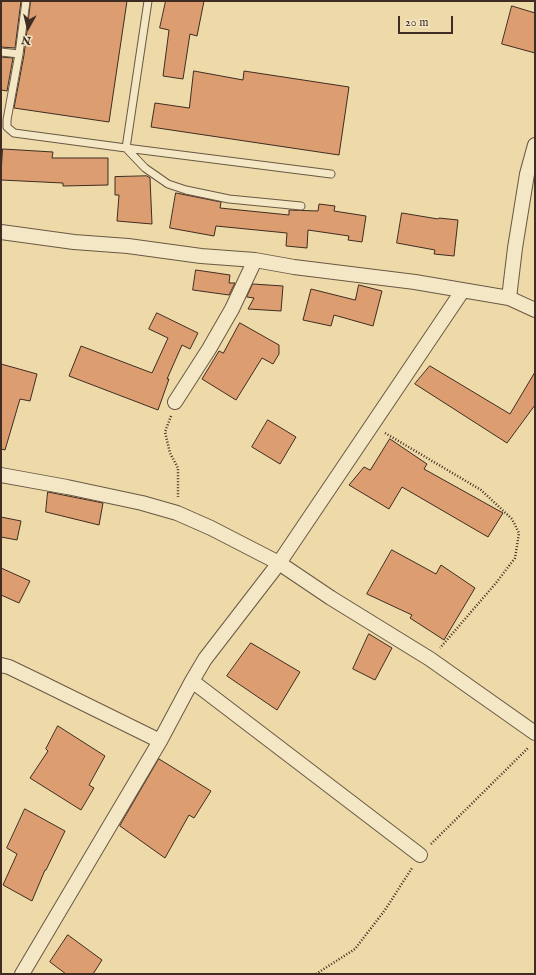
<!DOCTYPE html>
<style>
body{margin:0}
#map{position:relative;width:536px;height:975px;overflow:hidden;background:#eddaa8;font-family:"IM FELL English",serif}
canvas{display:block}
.frame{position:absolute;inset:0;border:2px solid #3f2c22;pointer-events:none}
.north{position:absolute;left:8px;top:8px;width:40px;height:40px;-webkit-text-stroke:3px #f3e7c6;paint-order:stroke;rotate:188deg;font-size:11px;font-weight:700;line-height:16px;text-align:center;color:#3f2c22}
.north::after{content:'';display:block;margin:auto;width:14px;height:18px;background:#3f2c22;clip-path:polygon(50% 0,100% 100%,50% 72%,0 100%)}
.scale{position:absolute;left:398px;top:16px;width:55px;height:18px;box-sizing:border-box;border:2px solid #3f2c22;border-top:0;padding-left:5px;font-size:12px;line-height:14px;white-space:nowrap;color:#3f2c22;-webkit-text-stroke:3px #f3e7c6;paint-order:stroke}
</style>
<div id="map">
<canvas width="536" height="975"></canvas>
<div class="frame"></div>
<div class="north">N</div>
<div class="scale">20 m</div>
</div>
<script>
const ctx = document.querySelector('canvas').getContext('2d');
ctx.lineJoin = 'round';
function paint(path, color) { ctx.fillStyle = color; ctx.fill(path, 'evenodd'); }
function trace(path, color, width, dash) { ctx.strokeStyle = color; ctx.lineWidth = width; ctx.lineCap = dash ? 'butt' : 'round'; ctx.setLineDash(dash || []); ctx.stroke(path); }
const building = new Path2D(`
 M 1,1 L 21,1 L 15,48 L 1,47 Z
 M 31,1 L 127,1 L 109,122 L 14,108 L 24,55 Z
 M 166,1 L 204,1 L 197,36 L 190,34 L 183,79 L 163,76 L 169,30 L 160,28 Z
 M 512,6 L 535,13 L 535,53 L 502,44 Z
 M 1,57 L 13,58 L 7,91 L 1,90 Z
 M 194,71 L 243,80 L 244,71 L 349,87 L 339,155 L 151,127 L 155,103 L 189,108 Z
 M 3,149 L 53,152 L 52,158 L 108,158 L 108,185 L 63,186 L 63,183 L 1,180 Z
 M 147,176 L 150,178 L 152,224 L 117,221 L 119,195 L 115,195 L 115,177 Z
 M 176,193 L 221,202 L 220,208 L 289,215 L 289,210 L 318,211 L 319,204 L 335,206 L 334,211 L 366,216 L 362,242 L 348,240 L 349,236 L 308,230 L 307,248 L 286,246 L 287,233 L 216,226 L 214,236 L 170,228 Z
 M 402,213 L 438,219 L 439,218 L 458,220 L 454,256 L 434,254 L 435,250 L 397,243 Z
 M 196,270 L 230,275 L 229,283 L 235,283 L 229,295 L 193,290 Z
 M 253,284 L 283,286 L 281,311 L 248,309 L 254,298 L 247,297 Z
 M 359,285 L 382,291 L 373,326 L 334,315 L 331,326 L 303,320 L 311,289 L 355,300 Z
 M 157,313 L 198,333 L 190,349 L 182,345 L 167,379 L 169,379 L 158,410 L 69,376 L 81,346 L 152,373 L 168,338 L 149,329 Z
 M 240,323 L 279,345 L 279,354 L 273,364 L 262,358 L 236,400 L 202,379 L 219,351 L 223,353 Z
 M 1,364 L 37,374 L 30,401 L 20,399 L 5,450 L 1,449 Z
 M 430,366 L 510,414 L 535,372 L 535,405 L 507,443 L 415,384 Z
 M 268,420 L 296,437 L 280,464 L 252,447 Z
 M 390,439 L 427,464 L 424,469 L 503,513 L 488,537 L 402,487 L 389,509 L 349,485 L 364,467 L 370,470 Z
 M 48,492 L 103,503 L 99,525 L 46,512 Z
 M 1,517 L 21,521 L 17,540 L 1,537 Z
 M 392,550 L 436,574 L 441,565 L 475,588 L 444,640 L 410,618 L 412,615 L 367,594 Z
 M 1,568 L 30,581 L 19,603 L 1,595 Z
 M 369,634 L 392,648 L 375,680 L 353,669 Z
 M 251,643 L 300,672 L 277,710 L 227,676 Z
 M 58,726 L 105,756 L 89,785 L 94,788 L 81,810 L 30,778 L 48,751 L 46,749 Z
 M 159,759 L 211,791 L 194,818 L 189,815 L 165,858 L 120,826 Z
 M 25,809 L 65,831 L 46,870 L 45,870 L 32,901 L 3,885 L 17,854 L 7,848 Z
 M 68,935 L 102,960 L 93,974 L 66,974 L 50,962 Z`);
paint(building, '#dc9d71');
trace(building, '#3f2c22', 1);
const service = new Path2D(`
 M 1,52 L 19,54 L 7,120 L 7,127 L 14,133 L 126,148 L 148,1
 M 19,54 L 26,1
 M 126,148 L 331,174
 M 126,148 L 145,168 L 168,184 L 186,190 L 229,199 L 301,206`);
const minor = new Path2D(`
 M 1,232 L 74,242 L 128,246 L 201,256 L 255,260 L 294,267 L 415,282 L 509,298 L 535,310
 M 463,290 L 279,563 L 331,598 L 430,659 L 535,733
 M 509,298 L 515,248 L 527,174 L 535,145
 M 175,402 L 209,349 L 232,309 L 255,260
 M 1,475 L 67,487 L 142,503 L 177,513 L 211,528 L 279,563 L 205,659 L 192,681 L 160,741 L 22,974
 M 1,665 L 9,667 L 38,681 L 160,741
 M 192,681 L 420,855`);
trace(service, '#6a5844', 9);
trace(minor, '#6a5844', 16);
trace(new Path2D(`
 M 171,416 L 165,432 L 170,453 L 178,468 L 178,497
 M 385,433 L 481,490 L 512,519 L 519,533 L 515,558 L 496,583 L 440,648
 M 431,844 L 528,748
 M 316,974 L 355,949 L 385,910 L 412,868`), '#3f2c22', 2.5, [1, 2]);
trace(service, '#f3e7c6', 7);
trace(minor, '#f3e7c6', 14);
</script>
